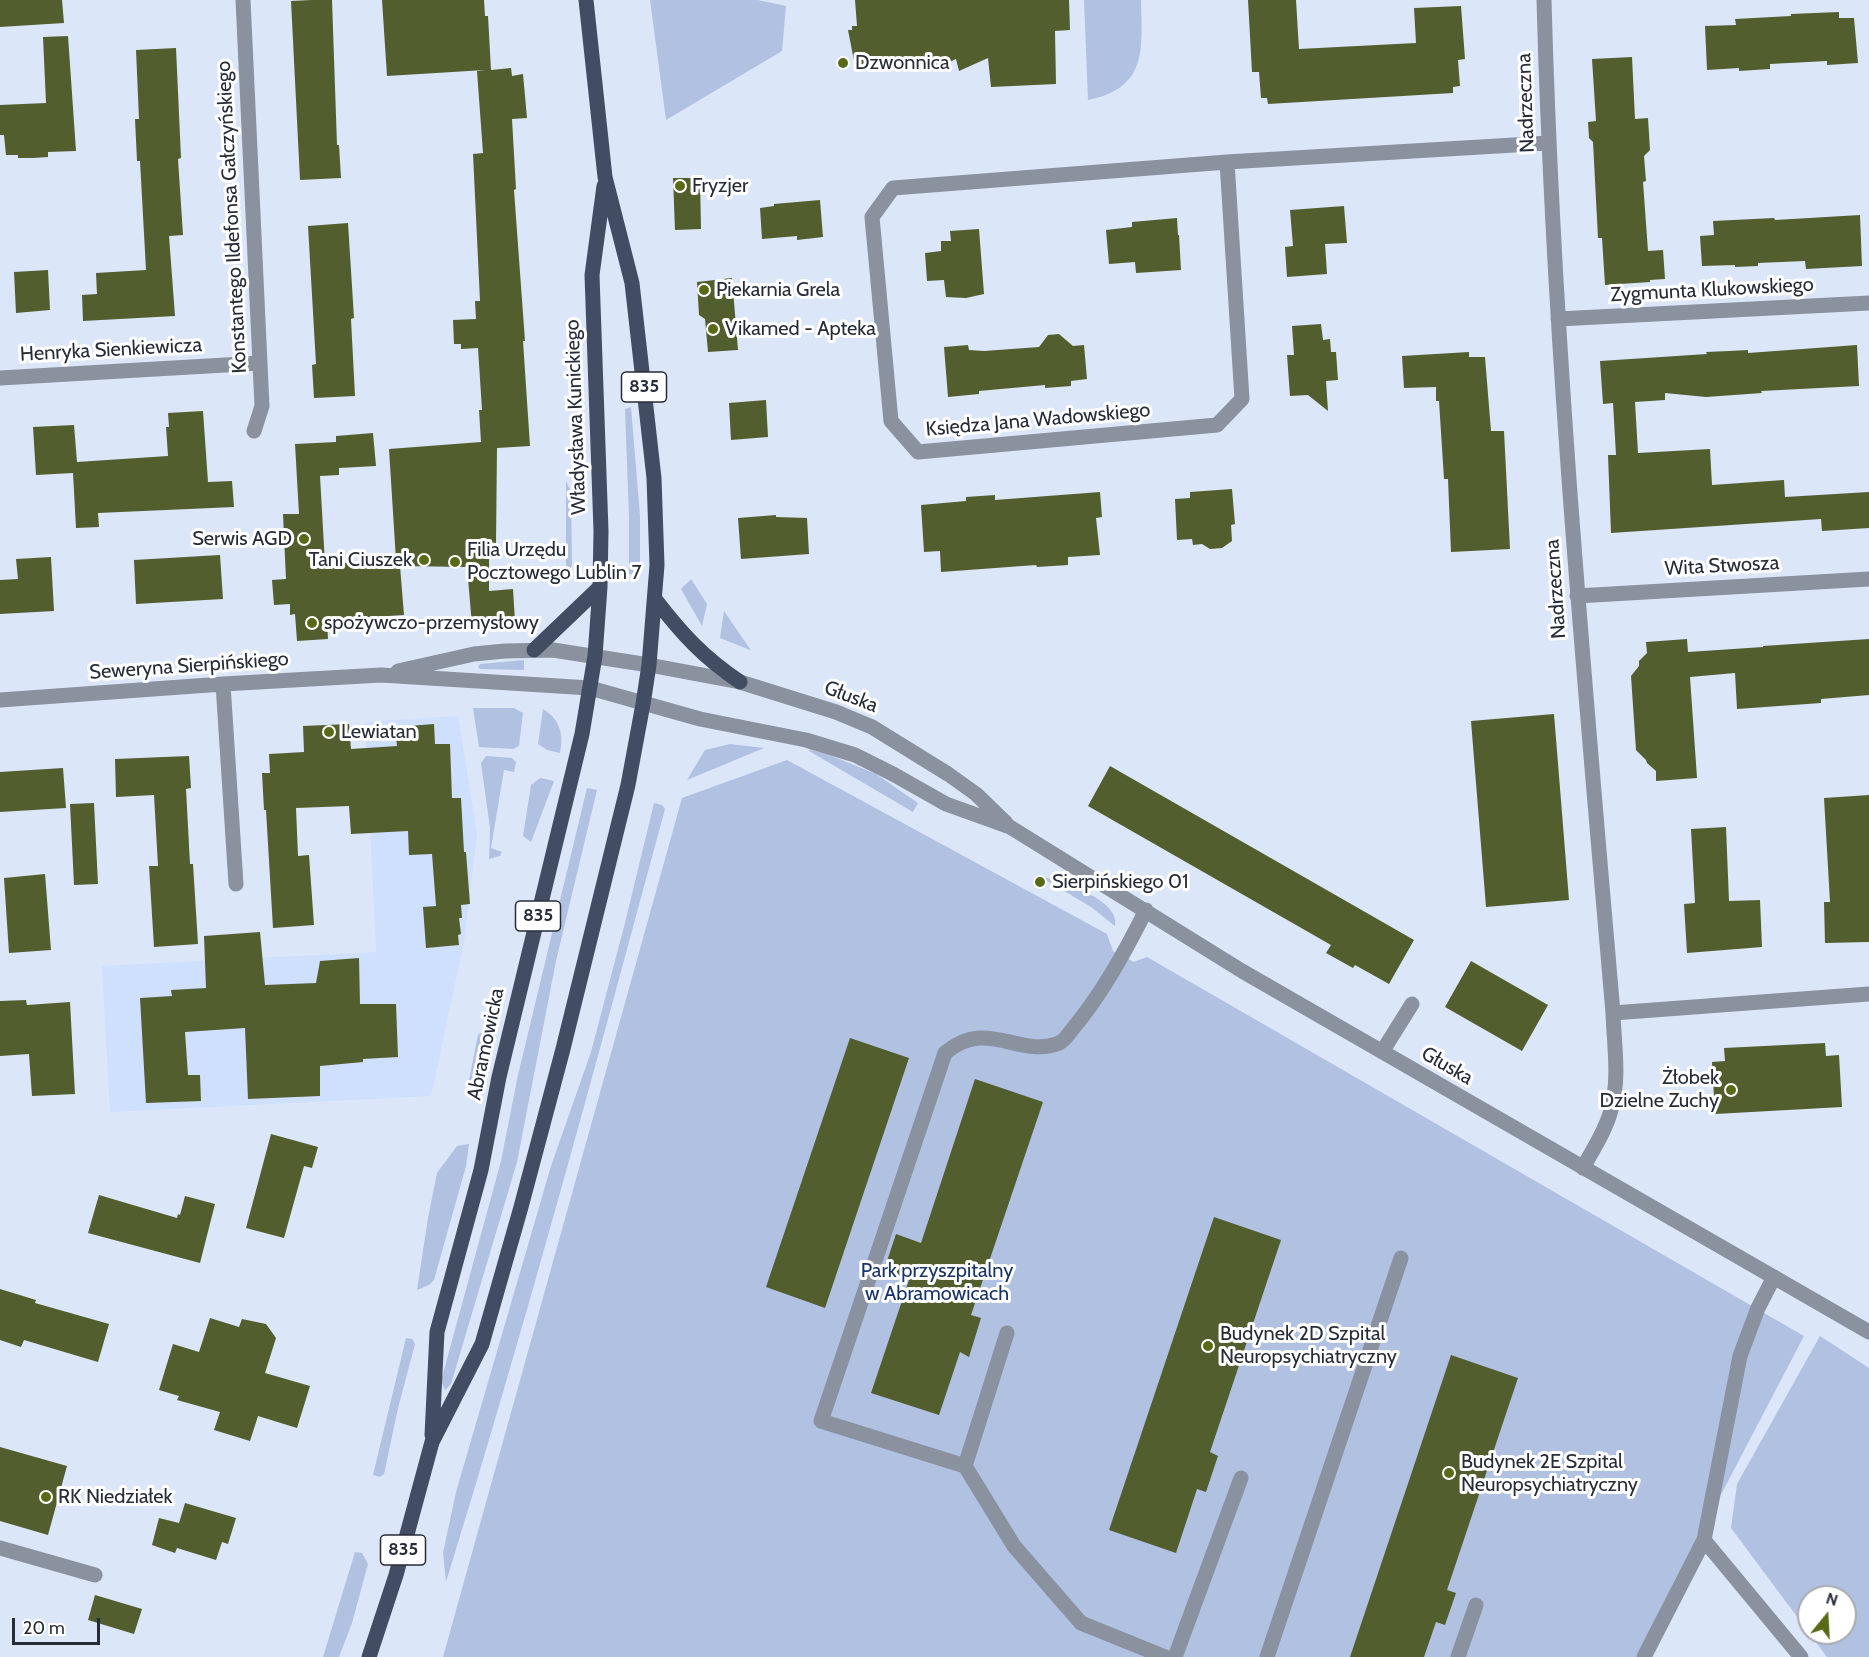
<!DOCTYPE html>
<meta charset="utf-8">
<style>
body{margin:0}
#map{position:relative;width:1869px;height:1657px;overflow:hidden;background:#dbe6f9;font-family:Cabin,sans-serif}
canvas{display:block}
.north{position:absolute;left:1797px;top:1585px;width:60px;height:60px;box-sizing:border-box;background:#fff;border:2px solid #a8abaf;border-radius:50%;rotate:18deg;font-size:16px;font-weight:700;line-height:24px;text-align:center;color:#262c38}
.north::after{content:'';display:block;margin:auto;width:21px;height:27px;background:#586a16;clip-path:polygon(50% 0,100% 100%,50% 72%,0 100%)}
.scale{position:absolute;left:12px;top:1618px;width:88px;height:27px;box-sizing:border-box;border:3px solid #262c38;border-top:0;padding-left:8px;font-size:18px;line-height:21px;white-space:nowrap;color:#262c38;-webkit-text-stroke:4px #fff;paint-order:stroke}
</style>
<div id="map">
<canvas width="1869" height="1657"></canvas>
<div class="north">N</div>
<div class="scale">20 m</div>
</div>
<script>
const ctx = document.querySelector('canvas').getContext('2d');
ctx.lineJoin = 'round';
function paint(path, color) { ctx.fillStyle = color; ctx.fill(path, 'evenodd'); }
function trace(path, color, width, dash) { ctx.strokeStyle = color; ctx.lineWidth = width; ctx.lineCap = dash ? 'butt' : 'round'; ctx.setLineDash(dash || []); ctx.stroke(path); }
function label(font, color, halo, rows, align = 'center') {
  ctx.font = font + ' Cabin,sans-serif'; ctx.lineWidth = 6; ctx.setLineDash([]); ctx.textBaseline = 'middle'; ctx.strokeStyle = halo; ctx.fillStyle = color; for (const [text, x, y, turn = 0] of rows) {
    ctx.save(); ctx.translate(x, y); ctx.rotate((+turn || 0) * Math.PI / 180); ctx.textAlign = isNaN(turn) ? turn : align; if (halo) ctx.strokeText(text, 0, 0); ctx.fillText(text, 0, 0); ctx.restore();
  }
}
paint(new Path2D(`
 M 458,716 L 477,834 L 464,942 L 431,1096 L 110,1112 L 102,966 L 376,952 L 365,722 Z`), '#cfdffe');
paint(new Path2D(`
 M 650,0 L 758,0 L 786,6 L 782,51 L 666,120 Z
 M 1084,0 L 1141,0 C 1142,49 1148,88 1088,100 Z
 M 631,407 L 640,516 L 640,575 L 629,574 L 629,518 L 625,409 Z
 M 566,481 L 571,492 L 572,565 L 566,577 Z
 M 691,579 L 707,604 L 702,626 L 681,589 Z
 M 724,611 L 750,649 L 750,650 L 720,638 Z
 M 524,660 L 524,670 L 480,669 L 478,667 L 480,664 Z
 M 473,708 L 514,708 L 523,713 L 519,746 L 513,749 L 479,747 Z
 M 543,709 C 560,719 564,735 560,753 L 547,750 L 538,744 Z
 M 730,744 L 764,748 L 687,780 L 705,750 Z
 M 810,749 L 832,756 L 876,774 L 918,803 L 913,812 L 809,751 Z
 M 486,756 L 512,758 L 516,762 L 514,772 L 504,770 L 491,848 L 502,852 L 500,856 L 489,859 L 490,828 L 481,763 Z
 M 787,760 L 1107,934 L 1113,951 L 1134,962 L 1147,957 L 1804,1336 L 1636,1657 L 443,1657 L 682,798 Z
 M 540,778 L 554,781 L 531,842 L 523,836 L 531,785 Z
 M 587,788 L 597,790 L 556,961 L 517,1162 L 451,1384 L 445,1390 L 441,1381 L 501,1161 L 518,1075 Z
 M 654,803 L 662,805 L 665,809 C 595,1068 525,1327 446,1582 L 443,1553 L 456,1492 L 551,1166 L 591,1052 L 626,919 Z
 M 1039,876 C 1059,881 1121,899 1115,926 L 1091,907 Z
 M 484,1030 L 480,1089 L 473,1092 L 467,1090 L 478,1035 Z
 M 469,1144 L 466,1166 L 434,1280 L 429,1285 L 417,1290 L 428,1218 L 437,1173 L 457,1146 Z
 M 1820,1336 L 1869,1368 L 1869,1657 L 1827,1657 L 1731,1528 L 1737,1484 ZM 1809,1597 L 1845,1597 L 1845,1633 L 1809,1633 Z
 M 406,1338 L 412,1339 L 415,1344 L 398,1408 L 384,1474 L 380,1477 L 373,1475 Z
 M 355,1552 L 362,1553 L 368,1564 L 352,1623 L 339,1657 L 323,1657 Z`), '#b0c1e2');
paint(new Path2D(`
 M 0,0 L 62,0 L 64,23 L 0,27 Z
 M 311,0 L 332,0 L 337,145 L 339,145 L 341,178 L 300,180 L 291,1 Z
 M 382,0 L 484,0 L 485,16 L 488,16 L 491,70 L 511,68 L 512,76 L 523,74 L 527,118 L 512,119 L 516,189 L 514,190 L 525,341 L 523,341 L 530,446 L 497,448 L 496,543 L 489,542 L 489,591 L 513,589 L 515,621 L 472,625 L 467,567 L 400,566 L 404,615 L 327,620 L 328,639 L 297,641 L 295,614 L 290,615 L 290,604 L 274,605 L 272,580 L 286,579 L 283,514 L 299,514 L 295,444 L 336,442 L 336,436 L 373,433 L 376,466 L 339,468 L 339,475 L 320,476 L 325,564 L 396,560 L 389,449 L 481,442 L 479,410 L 482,410 L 478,348 L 461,349 L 461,344 L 454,344 L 453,320 L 476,319 L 475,301 L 480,301 L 473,154 L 483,153 L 477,71 L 485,70 L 387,76 Z
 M 855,0 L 1069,0 L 1070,30 L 1055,31 L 1056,84 L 991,87 L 988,58 L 959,71 L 956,59 L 932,70 L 928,61 L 906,71 L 902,61 L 881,71 L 878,67 L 856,71 L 848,30 L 852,30 L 852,26 L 857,26 Z
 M 1248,0 L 1296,0 L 1299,49 L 1416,43 L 1414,8 L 1461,6 L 1465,59 L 1458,60 L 1460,86 L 1453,87 L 1453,93 L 1268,104 L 1267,98 L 1261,98 L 1259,72 L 1252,72 Z
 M 1839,12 L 1839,18 L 1854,18 L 1858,63 L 1827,65 L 1827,61 L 1770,64 L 1770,69 L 1739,71 L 1739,68 L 1707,70 L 1705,26 L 1736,25 L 1735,19 L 1791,16 L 1791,14 Z
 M 68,36 L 76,151 L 48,152 L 48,157 L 33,158 L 18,158 L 18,155 L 6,155 L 4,135 L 0,135 L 0,105 L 46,103 L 43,37 Z
 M 176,48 L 181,158 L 178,159 L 183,235 L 169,236 L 175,316 L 83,321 L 82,295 L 97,294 L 96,273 L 146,270 L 140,161 L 137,161 L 135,119 L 139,119 L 136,50 Z
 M 1632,57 L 1635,119 L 1648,118 L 1650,150 L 1644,156 L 1646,181 L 1643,182 L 1648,251 L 1663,250 L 1665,279 L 1650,280 L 1650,282 L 1605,285 L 1602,238 L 1598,238 L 1593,142 L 1589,138 L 1588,122 L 1596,121 L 1592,59 Z
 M 673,178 L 700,178 L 701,229 L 675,230 Z
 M 820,200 L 823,237 L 797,240 L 797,236 L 762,239 L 760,208 L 774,206 L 774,204 Z
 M 1344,206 L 1347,243 L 1325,244 L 1327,274 L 1287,277 L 1285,247 L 1293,246 L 1290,210 Z
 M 1860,215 L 1862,266 L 1806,269 L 1805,261 L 1758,263 L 1758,266 L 1735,267 L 1735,265 L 1702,266 L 1700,236 L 1714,235 L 1713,221 L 1774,218 L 1775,220 Z
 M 1177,218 L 1178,235 L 1179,235 L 1181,270 L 1136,273 L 1135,262 L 1109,264 L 1106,230 L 1132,227 L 1132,222 Z
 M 348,223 L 354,318 L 351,319 L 355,396 L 314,398 L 312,365 L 316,364 L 308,226 Z
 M 979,229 L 984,294 L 966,298 L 946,297 L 944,280 L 927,281 L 925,253 L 941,251 L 941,241 L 951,241 L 950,231 Z
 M 48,270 L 50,310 L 16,313 L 14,272 Z
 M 732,278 L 738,350 L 708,352 L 705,319 L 699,315 L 697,282 Z
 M 1321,324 L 1323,340 L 1330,339 L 1331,352 L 1336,352 L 1338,380 L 1326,381 L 1328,411 L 1308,395 L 1290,396 L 1287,355 L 1294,355 L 1292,326 Z
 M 1059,334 L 1073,346 L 1084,345 L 1087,379 L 1071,381 L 1071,386 L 1045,388 L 1045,385 L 979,391 L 979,394 L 948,397 L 944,347 L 968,345 L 969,350 L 984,351 L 1039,347 L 1048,335 Z
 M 1857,345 L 1859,386 L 1761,391 L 1762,393 L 1706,397 L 1665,393 L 1665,400 L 1635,402 L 1638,453 L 1710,449 L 1712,485 L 1784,480 L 1785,497 L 1869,492 L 1869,528 L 1822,531 L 1821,519 L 1611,533 L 1608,455 L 1616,455 L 1613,403 L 1603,404 L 1600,361 L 1707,354 L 1706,352 L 1729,351 L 1748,350 L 1748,353 Z
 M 1469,352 L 1469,357 L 1485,357 L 1491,431 L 1504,431 L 1510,549 L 1451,552 L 1448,479 L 1444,479 L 1439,401 L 1436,401 L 1436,387 L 1404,388 L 1402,356 Z
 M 766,400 L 768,437 L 731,440 L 729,403 Z
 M 203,411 L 208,482 L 232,481 L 234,507 L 98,513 L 99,527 L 76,528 L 73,473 L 36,475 L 33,427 L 74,425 L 77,462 L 168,456 L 166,427 L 169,427 L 168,413 Z
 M 1232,489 L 1235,524 L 1231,525 L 1232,541 L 1222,548 L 1210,549 L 1202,544 L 1193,545 L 1192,539 L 1177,540 L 1175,499 L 1190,498 L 1190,492 Z
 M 1100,492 L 1102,517 L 1096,518 L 1100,555 L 1068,557 L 1068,565 L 1037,567 L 1036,565 L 941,572 L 940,551 L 924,552 L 921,505 L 966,501 L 966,497 L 995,495 L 995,500 Z
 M 776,515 L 776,517 L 807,518 L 809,554 L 741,559 L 738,518 Z
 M 220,555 L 223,599 L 136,604 L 134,560 Z
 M 51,557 L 54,611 L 0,614 L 0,580 L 18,579 L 16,559 Z
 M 1687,639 L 1688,652 L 1763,647 L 1763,646 L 1869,639 L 1869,695 L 1821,699 L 1821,703 L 1737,709 L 1735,673 L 1690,677 L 1697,778 L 1656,781 L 1656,771 L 1647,763 L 1646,760 L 1636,750 L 1631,676 L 1639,666 L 1639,661 L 1647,653 L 1646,642 Z
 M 1554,714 L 1569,900 L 1486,907 L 1471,721 Z
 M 349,724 L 351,749 L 397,746 L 395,727 L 434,724 L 435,744 L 450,744 L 452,798 L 461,798 L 464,852 L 466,852 L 470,904 L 461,905 L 462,918 L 459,918 L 461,934 L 458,935 L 459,945 L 426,948 L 423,907 L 436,906 L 432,854 L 409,855 L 408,831 L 351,834 L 349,806 L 296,808 L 298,856 L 309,855 L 314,925 L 273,928 L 266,810 L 264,810 L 262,773 L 270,773 L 269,754 L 304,752 L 303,726 Z
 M 189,756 L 191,788 L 186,789 L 190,864 L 193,864 L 198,944 L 154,947 L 149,866 L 158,866 L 154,795 L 116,797 L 115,759 Z
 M 1110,766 L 1414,940 L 1389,984 L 1355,965 L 1353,968 L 1326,953 L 1331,945 L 1088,806 Z
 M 63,768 L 66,808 L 0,812 L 0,772 Z
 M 1869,795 L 1869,942 L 1825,943 L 1824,902 L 1830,902 L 1824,798 Z
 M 94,803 L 98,884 L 74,885 L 70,804 Z
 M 1726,827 L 1729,901 L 1760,900 L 1762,947 L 1687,953 L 1684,904 L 1695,903 L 1691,829 Z
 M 45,874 L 51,950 L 9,953 L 4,878 Z
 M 260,932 L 265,985 L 316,983 L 320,961 L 359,958 L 360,1004 L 396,1004 L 398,1057 L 363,1059 L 363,1062 L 320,1066 L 320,1096 L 248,1099 L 245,1028 L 185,1032 L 188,1075 L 200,1075 L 201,1101 L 146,1103 L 140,998 L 172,996 L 171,990 L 206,988 L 204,936 Z
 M 1471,961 L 1548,1005 L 1522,1051 L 1445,1007 Z
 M 26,1000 L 27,1005 L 70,1002 L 75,1094 L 32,1096 L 29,1054 L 0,1056 L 0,1001 Z
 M 850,1038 L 909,1058 L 825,1308 L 766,1287 Z
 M 1825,1043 L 1826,1056 L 1839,1055 L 1842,1107 L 1715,1114 L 1712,1062 L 1725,1061 L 1724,1048 Z
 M 975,1079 L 1043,1102 L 971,1315 L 981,1318 L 969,1357 L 960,1352 L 939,1415 L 871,1393 L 909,1280 L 884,1270 L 896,1234 L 921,1243 Z
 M 271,1134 L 318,1147 L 312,1168 L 304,1166 L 284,1238 L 246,1228 Z
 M 99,1195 L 177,1218 L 178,1214 L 180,1215 L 185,1196 L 215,1204 L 200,1263 L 88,1233 Z
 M 1214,1217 L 1281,1240 L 1210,1452 L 1218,1456 L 1206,1492 L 1197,1489 L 1176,1553 L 1109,1530 Z
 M 0,1289 L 36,1300 L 35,1303 L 109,1324 L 98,1362 L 24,1340 L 21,1347 L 0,1340 Z
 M 210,1318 L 239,1327 L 242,1319 L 266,1324 L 276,1338 L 265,1373 L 310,1386 L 297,1428 L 258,1416 L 250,1441 L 214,1430 L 220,1412 L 177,1400 L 179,1396 L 159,1390 L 173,1344 L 199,1352 Z
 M 1451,1355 L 1518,1378 L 1447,1590 L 1456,1593 L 1445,1625 L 1436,1622 L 1424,1657 L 1350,1657 Z
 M 0,1447 L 67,1466 L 48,1535 L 0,1521 Z
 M 185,1503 L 236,1518 L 228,1544 L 222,1542 L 216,1560 L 177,1548 L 175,1553 L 152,1545 L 159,1518 L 179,1523 Z
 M 95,1595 L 142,1609 L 134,1634 L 88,1620 Z`), '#525e2e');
trace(new Path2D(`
 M 243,0 L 262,406 L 254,431
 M 1544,0 C 1553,338 1584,675 1613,1013 C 1614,1044 1620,1079 1611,1110 C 1606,1130 1593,1149 1583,1168
 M 1227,162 L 1242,399 L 1217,425 L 918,452 L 891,421 L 872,217 L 893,188 L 1227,162 L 1548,143
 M 1558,319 L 1869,303
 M 0,378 L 260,363
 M 1577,596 L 1869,579
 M 398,671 L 474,654 L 505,651 L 553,650 L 649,665 L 740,682 L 836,712 L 872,727 L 948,774 L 976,794 L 1006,823
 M 223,684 L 236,884
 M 0,700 L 223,684 L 381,675 L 590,688 L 700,719 L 806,740 L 855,755 L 893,774 L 946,804 L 1010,827 L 1242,971 L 1869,1332
 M 1613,1013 L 1869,994
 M 1382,1052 L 1412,1004
 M 1774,1277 L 1758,1308 L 1740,1356 L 1704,1540 L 1801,1657
 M 1007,1333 L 965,1466 L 1014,1546 L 1081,1623 L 1165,1657
 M 965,1466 L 821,1421 L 945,1053 C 987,1017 1019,1059 1059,1043 C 1064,1041 1068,1035 1071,1031 C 1102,994 1125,952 1146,910
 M 0,1548 L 95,1575
 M 1175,1657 L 1241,1478
 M 1267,1657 L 1401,1258
 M 1458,1657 L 1476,1605
 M 1644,1657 L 1704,1540`), '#8a919f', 15);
trace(new Path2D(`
 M 655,599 C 682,634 703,657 740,682
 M 534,650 L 600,587
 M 432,1435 L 437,1332 L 481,1170 L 499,1077 L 582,734 L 595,656 L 600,587 L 601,531 L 592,275 L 604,186
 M 369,1657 L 396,1575 L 432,1442 L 482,1344 L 521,1207 L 563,1049 L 628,785 L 643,704 L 649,665 L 657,565 L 654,478 L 632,283 L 605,177 L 586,0`), '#424d64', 15);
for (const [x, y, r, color] of [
 [843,63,6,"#586a16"],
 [680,186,6,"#586a16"],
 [704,290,6,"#586a16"],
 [713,329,6,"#586a16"],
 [304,539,6,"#586a16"],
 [424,560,6,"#586a16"],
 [455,562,6,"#586a16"],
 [312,623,6,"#586a16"],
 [329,732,6,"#586a16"],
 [1040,882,6,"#586a16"],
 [1731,1090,6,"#586a16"],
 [1208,1346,6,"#586a16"],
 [1449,1473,6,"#586a16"],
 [46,1497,6,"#586a16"]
]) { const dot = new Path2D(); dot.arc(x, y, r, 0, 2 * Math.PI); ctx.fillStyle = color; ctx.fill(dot); trace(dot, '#fff', 2); }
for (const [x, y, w] of [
 [644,387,45],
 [538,916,45],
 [403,1550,45]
]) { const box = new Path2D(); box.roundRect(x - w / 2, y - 15, w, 30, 4.5); ctx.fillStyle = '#fff'; ctx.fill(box); trace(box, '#262c38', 1.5); }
label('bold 18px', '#262c38', null, [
 ["835",644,387],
 ["835",538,916],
 ["835",403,1550]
]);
label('20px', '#262c38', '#fff', [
 ["Dzwonnica",855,63],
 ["Fryzjer",692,186],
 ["Piekarnia Grela",716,290],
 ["Vikamed - Apteka",725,329],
 ["Serwis AGD",292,539,"right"],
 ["Filia Urzędu",467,550],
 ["Pocztowego Lublin 7",467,573],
 ["Tani Ciuszek",412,560,"right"],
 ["spożywczo-przemysłowy",324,623],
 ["Lewiatan",341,732],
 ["Sierpińskiego 01",1052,882],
 ["Żłobek",1719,1078,"right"],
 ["Dzielne Zuchy",1719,1101,"right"],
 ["Budynek 2D Szpital",1220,1334],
 ["Neuropsychiatryczny",1220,1357],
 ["Budynek 2E Szpital",1461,1462],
 ["Neuropsychiatryczny",1461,1485],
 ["RK Niedziałek",58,1497]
], 'left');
label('20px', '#262c38', '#fff', [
 ["Nadrzeczna",1526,103,-92],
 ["Konstantego Ildefonsa Gałczyńskiego",232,217,-93],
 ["Zygmunta Klukowskiego",1712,290,-3],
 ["Henryka Sienkiewicza",111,350,-3],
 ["Władysława Kunickiego",576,417,-92],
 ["Księdza Jana Wadowskiego",1038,420,-5],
 ["Wita Stwosza",1722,566,-3],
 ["Nadrzeczna",1556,589,-94],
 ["Seweryna Sierpińskiego",189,666,-4],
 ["Głuska",851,697,21],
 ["Abramowicka",486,1044,-78],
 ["Głuska",1447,1066,30]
]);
label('20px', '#18326a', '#fff', [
 ["Park przyszpitalny",937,1271],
 ["w Abramowicach",937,1294]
]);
</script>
